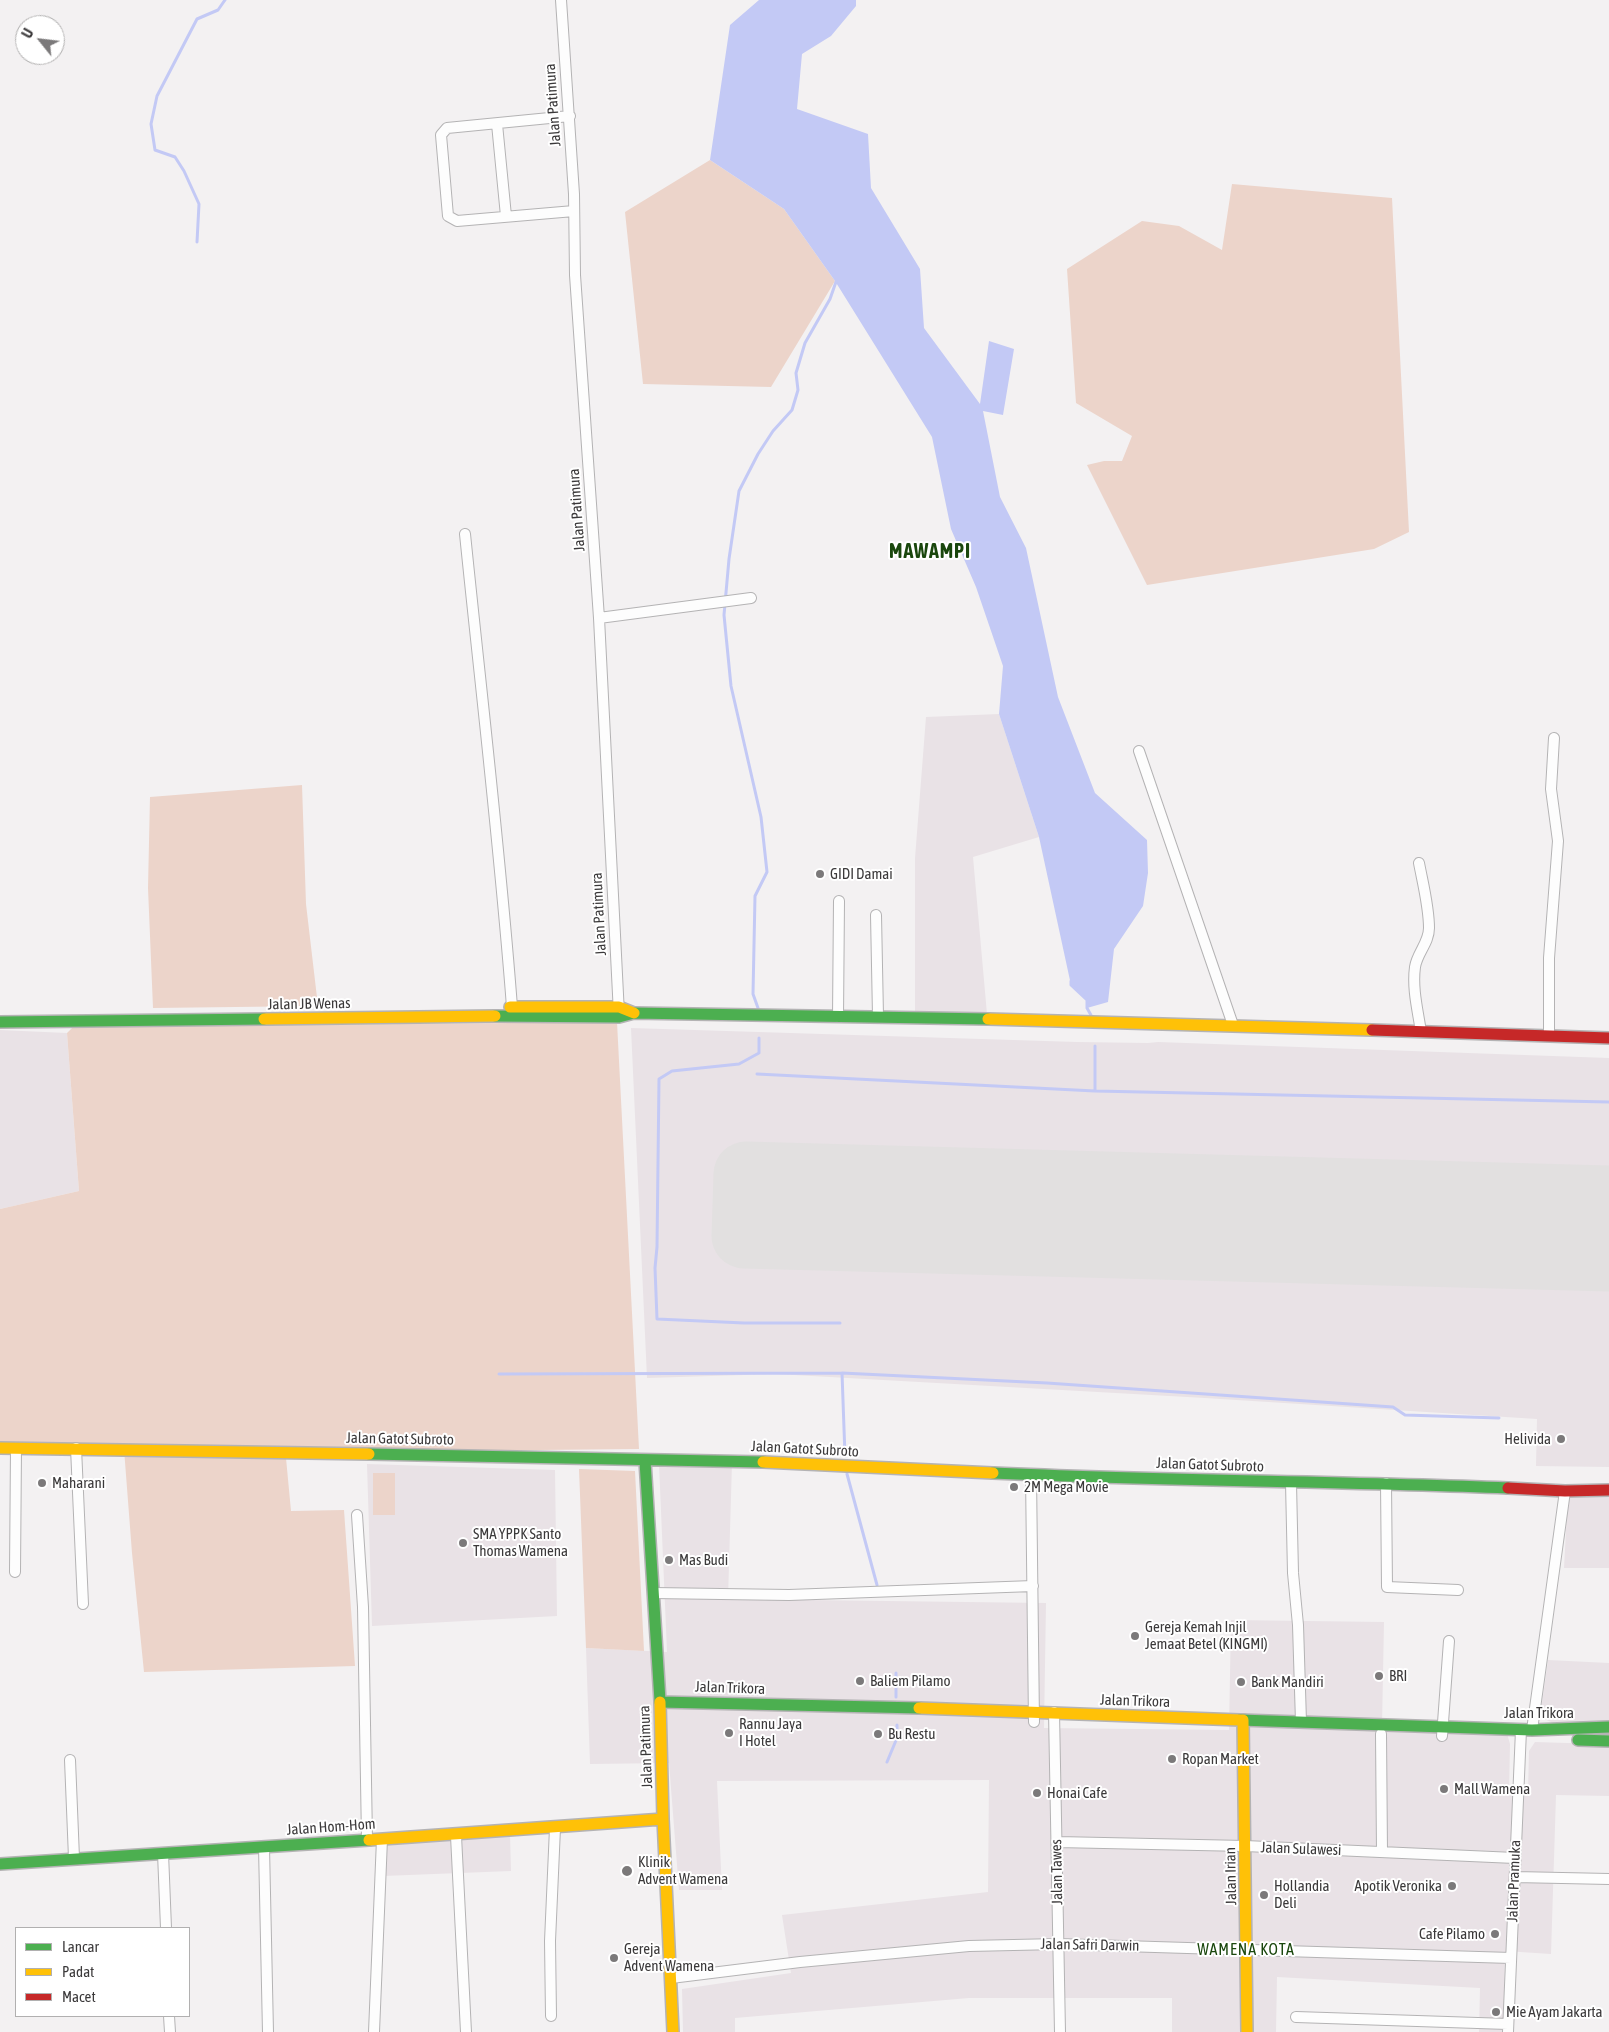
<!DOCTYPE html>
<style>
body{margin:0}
#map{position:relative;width:1609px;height:2032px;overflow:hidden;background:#f3f1f2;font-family:"Asap Condensed",sans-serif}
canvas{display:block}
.legend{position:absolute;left:15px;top:1927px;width:175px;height:90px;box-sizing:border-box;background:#fff;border:1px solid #b1b0b0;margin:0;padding:6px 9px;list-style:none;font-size:15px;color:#3b393a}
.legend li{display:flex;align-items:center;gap:10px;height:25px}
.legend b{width:25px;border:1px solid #b1b0b0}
.north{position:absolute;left:15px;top:15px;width:50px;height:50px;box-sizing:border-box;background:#fff;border:1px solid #b1b0b0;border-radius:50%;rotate:299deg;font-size:14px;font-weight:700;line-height:20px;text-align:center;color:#3b393a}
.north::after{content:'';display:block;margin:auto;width:18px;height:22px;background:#7b797a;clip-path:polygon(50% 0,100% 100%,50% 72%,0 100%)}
</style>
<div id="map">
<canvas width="1609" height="2032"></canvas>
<ul class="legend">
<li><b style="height:6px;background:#4caf50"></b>Lancar</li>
<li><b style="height:6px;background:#ffc107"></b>Padat</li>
<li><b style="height:6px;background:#c62828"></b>Macet</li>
</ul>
<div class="north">U</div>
</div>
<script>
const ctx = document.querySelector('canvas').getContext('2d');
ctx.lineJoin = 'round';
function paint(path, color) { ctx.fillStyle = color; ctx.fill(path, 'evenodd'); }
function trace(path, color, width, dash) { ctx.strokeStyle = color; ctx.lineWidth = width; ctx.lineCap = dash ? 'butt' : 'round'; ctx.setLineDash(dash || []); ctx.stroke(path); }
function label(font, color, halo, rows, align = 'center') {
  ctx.font = font + ' "Asap Condensed",sans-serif'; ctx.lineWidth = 4; ctx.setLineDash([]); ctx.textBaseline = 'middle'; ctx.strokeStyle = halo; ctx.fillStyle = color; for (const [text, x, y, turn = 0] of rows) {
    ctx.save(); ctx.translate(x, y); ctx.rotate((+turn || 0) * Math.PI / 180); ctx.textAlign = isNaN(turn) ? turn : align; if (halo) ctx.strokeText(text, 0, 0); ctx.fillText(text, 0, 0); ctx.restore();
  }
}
paint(new Path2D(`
 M 999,714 L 1039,837 L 973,857 L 987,1014 L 915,1013 L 915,858 L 926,717 Z
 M 631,1028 L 1077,1042 L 1148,1043 L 1158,1042 L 1609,1058 L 1609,1467 L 1536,1466 L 1537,1419 L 1205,1398 L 776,1374 L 647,1378 Z
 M 0,1030 L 67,1033 L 79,1191 L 0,1209 Z
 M 732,1463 L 728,1599 L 1046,1603 L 1044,1728 L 1229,1730 L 1231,1620 L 1384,1622 L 1382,1726 L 1506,1730 L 1510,1744 L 1509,1792 L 1528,1793 L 1529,1751 L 1535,1742 L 1599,1744 L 1540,1717 L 1548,1660 L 1609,1663 L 1609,1796 L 1556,1795 L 1551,1954 L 1505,1951 L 1503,2032 L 1479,2032 L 1480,1988 L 1277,1977 L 1276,2032 L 1172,2032 L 1172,1998 L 969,1998 L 735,2018 L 735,2032 L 683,2032 L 682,1989 L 791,1973 L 782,1915 L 988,1892 L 989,1780 L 717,1781 L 722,1890 L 679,1890 L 669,1763 L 590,1764 L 586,1648 L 667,1652 L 659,1464 Z
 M 367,1464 L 555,1470 L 557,1616 L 372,1626 Z
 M 1568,1494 L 1609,1494 L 1609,1568 L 1564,1568 Z
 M 510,1834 L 511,1871 L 383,1876 L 385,1846 Z`), '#e9e2e6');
paint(new Path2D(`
 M 710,160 L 784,209 L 835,281 L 771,387 L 643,384 L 625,212 Z
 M 1232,184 L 1392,198 L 1409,532 L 1374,549 L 1147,585 L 1087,465 L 1104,461 L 1122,461 L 1132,436 L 1076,403 L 1067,269 L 1142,221 L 1179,226 L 1222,250 Z
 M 302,785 L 306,904 L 318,1006 L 153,1008 L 148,888 L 150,797 Z
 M 617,1022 L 639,1449 L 439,1451 L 286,1458 L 291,1511 L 344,1510 L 355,1666 L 144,1672 L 132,1553 L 124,1449 L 0,1448 L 0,1209 L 79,1191 L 67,1033 L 73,1027 Z
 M 579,1469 L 635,1471 L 644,1651 L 586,1648 Z
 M 373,1473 L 395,1473 L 395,1515 L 373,1515 Z`), '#ecd4ca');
paint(new Path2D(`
 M 759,0 L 856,0 L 856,6 L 831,36 L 802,54 L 797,109 L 868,134 L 871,188 L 920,269 L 924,328 L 980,404 L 989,341 L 1014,349 L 1003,415 L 983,411 L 1000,497 L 1026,548 L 1058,697 L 1095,793 L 1147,840 L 1148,873 L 1143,906 L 1114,949 L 1108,1002 L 1087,1008 L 1087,1000 L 1071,985 L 1039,837 L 999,714 L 1003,666 L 976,587 L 951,529 L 932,437 L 835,281 L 784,209 L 710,160 L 730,25 Z`), '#c3c9f5');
trace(new Path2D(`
 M 197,242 L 199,204 L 184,171 L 175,157 L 155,150 L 151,124 L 157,96 L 197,19 L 218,10 L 225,0
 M 1071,981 L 1071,985 L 1087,1000 L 1087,1008 L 1092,1017
 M 758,1008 L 753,994 L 755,896 L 767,872 L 761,817 L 731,686 L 724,615 L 729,559 L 739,491 L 758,454 L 773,431 L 792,410 L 798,390 L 796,373 L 805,343 L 830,299 L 837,279
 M 759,1038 L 759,1053 L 739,1064 L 672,1071 L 659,1079 L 657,1247 L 655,1268 L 657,1319 L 744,1323 L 840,1323
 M 757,1074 L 1095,1091 L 1609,1102
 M 1095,1091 L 1095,1046
 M 842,1373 L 845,1456
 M 499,1374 L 842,1373 L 1047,1383 L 1393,1407 L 1405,1415 L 1499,1418
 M 847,1474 L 877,1585
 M 896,1673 L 896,1697
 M 887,1762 L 897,1738 L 897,1725`), '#c3c9f5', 3);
trace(new Path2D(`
 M 1609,1198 L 746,1174 L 744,1236 L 1609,1259`), '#e2e0e0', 65);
const street = new Path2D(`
 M 561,0 L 574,194 L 575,275 L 599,618 L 619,1014
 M 570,116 L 447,128 L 441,135 L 448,216 L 457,221 L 574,211
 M 497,124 L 506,216
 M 465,534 C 481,691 500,849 512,1007
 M 599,618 L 751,598
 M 1139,751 L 1233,1025
 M 1419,863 C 1423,884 1429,907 1429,928 C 1429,943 1417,953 1415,967 C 1412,989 1418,1011 1421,1032
 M 876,915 L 878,1016
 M 838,1017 L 839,901
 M 1549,1036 L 1549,958 L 1558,841 L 1551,789 L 1554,738
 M 76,1448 L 83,1604
 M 1031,1475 L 1034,1722
 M 1291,1483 L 1293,1573 L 1298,1625 L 1301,1722
 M 1386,1483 L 1387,1587 L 1458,1590
 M 357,1515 L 363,1607 L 367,1839
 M 15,1572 L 16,1448
 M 653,1593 L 789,1595 L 1033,1586
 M 1054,1712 L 1060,2032
 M 1532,1730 L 1565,1491
 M 1381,1734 L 1382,1852
 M 1442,1736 L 1449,1641
 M 70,1760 L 74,1858
 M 456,1836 L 466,2032
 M 1057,1842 L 1245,1846 L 1515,1858
 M 264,1847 L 268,2032
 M 163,1853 L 166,1928
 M 1515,1877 L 1609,1879
 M 671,1978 L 800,1962 L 969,1946 L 1058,1944 L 1511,1958
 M 169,2016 L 170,2032
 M 551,2016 L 550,1941 L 555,1828
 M 1296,2017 L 1508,2024
 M 374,2032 L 382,1839
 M 1508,2032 L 1521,1730`);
const fast = new Path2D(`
 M 495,1016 L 619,1017 L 634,1013 L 988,1019
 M 0,1022 L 264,1019
 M 369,1454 L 763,1462
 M 645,1461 L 660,1701
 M 993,1473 C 1164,1481 1336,1481 1508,1488
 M 660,1702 L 919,1708
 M 1240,1720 L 1532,1730 L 1609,1727
 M 1578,1740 L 1609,1741
 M 0,1864 L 369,1840`);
const slow = new Path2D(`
 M 510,1007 L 619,1007 L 634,1013
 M 264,1019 L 495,1016
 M 988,1019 L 1372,1030
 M 0,1448 L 369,1454
 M 763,1462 L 993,1473
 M 919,1708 L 1240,1720
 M 1243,1720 L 1247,2032
 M 663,1819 L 673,2032
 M 369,1840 L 663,1819 L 660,1702`);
const jam = new Path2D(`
 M 1372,1030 L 1609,1038
 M 1508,1488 L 1565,1491 L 1609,1490`);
trace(street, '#b4b3b4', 12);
trace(fast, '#b4b3b4', 14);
trace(slow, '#b4b3b4', 14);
trace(jam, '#b4b3b4', 14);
trace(street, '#fdfdfd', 10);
trace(fast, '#4caf50', 11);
trace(slow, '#ffc107', 11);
trace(jam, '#c62828', 11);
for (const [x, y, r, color] of [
 [820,874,5,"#7b797a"],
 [1561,1439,5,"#7b797a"],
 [42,1483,5,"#7b797a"],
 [1014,1487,5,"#7b797a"],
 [463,1543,5,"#7b797a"],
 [669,1560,5,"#7b797a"],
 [1135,1636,5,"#7b797a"],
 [1379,1676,5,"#7b797a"],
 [860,1681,5,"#7b797a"],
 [1241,1682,5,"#7b797a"],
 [729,1733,5,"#7b797a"],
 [878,1734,5,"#7b797a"],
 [1172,1759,5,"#7b797a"],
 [1444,1789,5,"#7b797a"],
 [1037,1793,5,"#7b797a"],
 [627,1871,6,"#7b797a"],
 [1452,1886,5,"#7b797a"],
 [1264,1895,5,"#7b797a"],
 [1495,1934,5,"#7b797a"],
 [614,1958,5,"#7b797a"],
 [1496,2012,5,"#7b797a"]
]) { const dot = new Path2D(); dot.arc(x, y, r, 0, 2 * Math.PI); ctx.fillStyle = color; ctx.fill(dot); trace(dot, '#fff', 2); }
label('15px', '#3b393a', '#fff', [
 ["Jalan Patimura",553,105,-94],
 ["Jalan Patimura",577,510,-94],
 ["Jalan Patimura",599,914,-93],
 ["Jalan JB Wenas",309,1004,-1],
 ["Jalan Gatot Subroto",400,1439,1],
 ["Jalan Gatot Subroto",805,1449,3],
 ["Jalan Gatot Subroto",1210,1465,2],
 ["Jalan Trikora",730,1688,2],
 ["Jalan Trikora",1135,1701,2],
 ["Jalan Trikora",1539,1713],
 ["Jalan Patimura",646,1747,-92],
 ["Jalan Hom-Hom",331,1827,-4],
 ["Jalan Sulawesi",1301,1849,2],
 ["Jalan Tawes",1057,1872,-91],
 ["Jalan Irian",1231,1876,-91],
 ["Jalan Pramuka",1514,1881,-88],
 ["Jalan Safri Darwin",1090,1945,1]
]);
label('15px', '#3b393a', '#fff', [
 ["GIDI Damai",830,874],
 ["Helivida",1551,1439,"right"],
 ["Maharani",52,1483],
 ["2M Mega Movie",1024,1487],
 ["SMA YPPK Santo",473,1534],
 ["Thomas Wamena",473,1551],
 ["Mas Budi",679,1560],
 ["Gereja Kemah Injil",1145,1627],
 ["Jemaat Betel (KINGMI)",1145,1644],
 ["BRI",1389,1676],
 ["Baliem Pilamo",870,1681],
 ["Bank Mandiri",1251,1682],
 ["Rannu Jaya",739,1724],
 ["I Hotel",739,1741],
 ["Bu Restu",888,1734],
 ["Ropan Market",1182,1759],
 ["Mall Wamena",1454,1789],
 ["Honai Cafe",1047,1793],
 ["Klinik",638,1862],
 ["Advent Wamena",638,1879],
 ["Hollandia",1274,1886],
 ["Deli",1274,1903],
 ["Apotik Veronika",1442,1886,"right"],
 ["Cafe Pilamo",1485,1934,"right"],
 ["Gereja",624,1949],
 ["Advent Wamena",624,1966],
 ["Mie Ayam Jakarta",1506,2012]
], 'left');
ctx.letterSpacing = '1px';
label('16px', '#1a470d', '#fff', [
 ["WAMENA KOTA",1246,1950]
]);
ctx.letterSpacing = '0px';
ctx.letterSpacing = '1px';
label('bold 20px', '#1a470d', '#fff', [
 ["MAWAMPI",930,552]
]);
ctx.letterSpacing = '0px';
</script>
